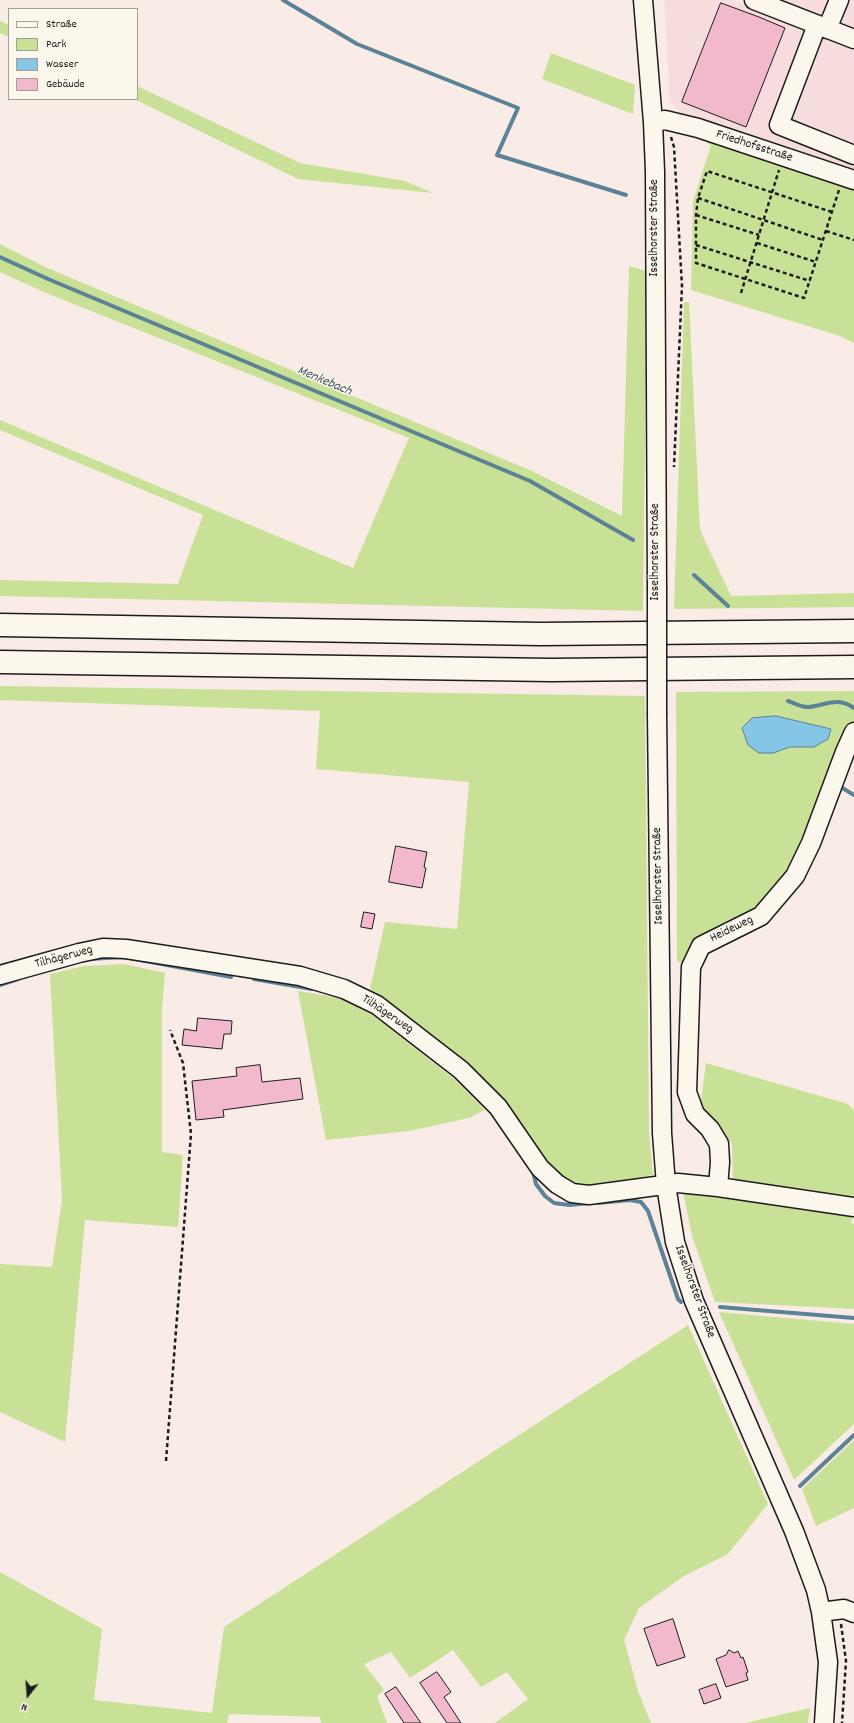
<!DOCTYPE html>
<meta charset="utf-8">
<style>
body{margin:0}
#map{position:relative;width:854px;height:1723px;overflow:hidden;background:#f9ebe6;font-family:Dekko,sans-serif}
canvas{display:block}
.legend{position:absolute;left:8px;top:8px;width:130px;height:92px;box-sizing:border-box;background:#fbf7ec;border:1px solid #a29f99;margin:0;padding:5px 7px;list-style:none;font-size:12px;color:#1c1c1c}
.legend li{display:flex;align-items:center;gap:8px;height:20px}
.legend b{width:20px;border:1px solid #a29f99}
.north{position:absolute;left:8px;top:1675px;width:40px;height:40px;-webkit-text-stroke:3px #fbf7ec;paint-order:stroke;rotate:197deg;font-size:11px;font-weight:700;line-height:16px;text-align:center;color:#1c1c1c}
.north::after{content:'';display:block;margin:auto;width:14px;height:18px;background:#1c1c1c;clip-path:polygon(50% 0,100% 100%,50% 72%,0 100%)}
</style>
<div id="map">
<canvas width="854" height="1723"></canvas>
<ul class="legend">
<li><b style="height:5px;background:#fbf7ec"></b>Straße</li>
<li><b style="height:11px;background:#c9e197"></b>Park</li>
<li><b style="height:11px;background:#85c6e6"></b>Wasser</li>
<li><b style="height:11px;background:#f2b9cc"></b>Gebäude</li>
</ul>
<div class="north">N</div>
</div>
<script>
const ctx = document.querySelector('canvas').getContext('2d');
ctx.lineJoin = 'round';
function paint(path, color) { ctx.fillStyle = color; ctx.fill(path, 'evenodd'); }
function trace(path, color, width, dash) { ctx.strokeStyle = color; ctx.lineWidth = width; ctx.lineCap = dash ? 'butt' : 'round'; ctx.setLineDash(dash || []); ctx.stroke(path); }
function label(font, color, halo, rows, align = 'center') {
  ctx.font = font + ' Dekko,sans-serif'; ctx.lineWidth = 3; ctx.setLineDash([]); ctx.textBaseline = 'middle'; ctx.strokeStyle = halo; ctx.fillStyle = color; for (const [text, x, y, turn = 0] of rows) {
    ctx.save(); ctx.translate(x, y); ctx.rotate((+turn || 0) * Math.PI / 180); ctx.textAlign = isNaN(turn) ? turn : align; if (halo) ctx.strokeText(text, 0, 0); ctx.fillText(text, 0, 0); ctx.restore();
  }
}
paint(new Path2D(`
 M 664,0 L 734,0 L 854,47 L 854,176 L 683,116 L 670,101 Z
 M 777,0 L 854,0 L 854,31 Z`), '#f7dcde');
paint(new Path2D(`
 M 0,21 L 9,25 L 9,37 L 0,33 Z
 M 551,53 L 635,85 L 633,114 L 542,79 Z
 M 137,86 L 300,163 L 405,181 L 433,193 L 298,179 L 134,99 L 137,99 Z
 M 712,129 L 854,176 L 854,343 L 840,336 L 691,290 L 693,202 L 711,145 L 707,144 Z
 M 0,244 L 45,267 L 532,471 L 622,516 L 629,266 L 647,271 L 643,611 L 0,596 L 0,580 L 178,584 L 203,515 L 0,430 L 0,420 L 353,568 L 409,438 L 46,293 L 0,272 Z
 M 684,302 L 689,302 L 700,530 L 731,596 L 854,593 L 854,607 L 674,609 Z
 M 0,686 L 645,696 L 649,1132 L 653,1175 L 591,1188 L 575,1187 L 559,1180 L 417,1026 L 370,989 L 385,922 L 457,929 L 469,782 L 316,769 L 320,711 L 0,700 Z
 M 854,691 L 854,721 L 789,873 L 757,907 L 719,925 L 697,939 L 685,965 L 677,961 L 676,692 Z
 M 124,964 L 165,973 L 162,1009 L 162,1152 L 183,1155 L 178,1227 L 85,1220 L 65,1442 L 0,1412 L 0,1264 L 52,1267 L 62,1200 L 50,974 L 84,966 Z
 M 298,991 L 341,998 L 373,1015 L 455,1080 L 485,1110 L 469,1118 L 409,1131 L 326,1140 Z
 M 706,1063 L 848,1104 L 854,1110 L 854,1204 L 733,1184 L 732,1143 L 700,1108 Z
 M 683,1191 L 854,1214 L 851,1223 L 854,1224 L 854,1309 L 715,1302 L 692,1236 Z
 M 719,1312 L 854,1324 L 854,1424 L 794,1480 Z
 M 688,1325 L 768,1504 L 728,1554 L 684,1576 L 639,1608 L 624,1640 L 638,1691 L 651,1723 L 495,1723 L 528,1699 L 507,1672 L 481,1687 L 453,1650 L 410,1678 L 391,1652 L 364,1664 L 384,1690 L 377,1696 L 387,1723 L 321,1723 L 320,1717 L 229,1714 L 227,1723 L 0,1723 L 0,1572 L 102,1629 L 94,1700 L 212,1713 L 224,1627 Z
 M 854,1440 L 854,1508 L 816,1526 L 802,1489 Z
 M 810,1708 L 808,1723 L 745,1723 Z`), '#c9e197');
const water = new Path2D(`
 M 776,716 L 831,729 L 828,739 L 814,747 L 790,747 L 773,753 L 759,753 L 748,745 L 742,728 L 752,718 Z`);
paint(water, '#85c6e6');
trace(water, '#5b8295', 1);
trace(new Path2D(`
 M 283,0 L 357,44 L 518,108 L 497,155 L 626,195
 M 0,257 L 48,279 L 530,481 L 633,540
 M 694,575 L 728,606
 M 788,701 C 794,703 803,708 809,707 C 827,705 837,696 854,708
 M 839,786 L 854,795
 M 89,959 L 124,957 L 231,977
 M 254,979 L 312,989
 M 0,985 L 18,979
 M 533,1172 L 536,1184 L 545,1196 L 554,1203 L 569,1205 L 590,1203
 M 598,1203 L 630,1200 L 641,1202 L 648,1211 L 678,1299 L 681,1302
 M 720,1307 L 854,1318
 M 800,1486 L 854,1435`), '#5b8295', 4);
const building = new Path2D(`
 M 721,3 L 759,17 L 785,28 L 746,127 L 682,102 Z
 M 396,846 L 427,852 L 424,867 L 426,868 L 422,888 L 389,882 Z
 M 364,912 L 375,914 L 372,929 L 361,927 Z
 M 198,1018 L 232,1021 L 231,1034 L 224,1034 L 222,1049 L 182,1045 L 184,1029 L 196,1031 Z
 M 260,1065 L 262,1082 L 300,1078 L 303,1099 L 223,1110 L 224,1117 L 196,1120 L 192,1081 L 237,1076 L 236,1068 Z
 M 673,1619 L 685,1657 L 657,1666 L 644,1629 Z
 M 729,1650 L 734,1653 L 738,1651 L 741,1658 L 743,1657 L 748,1672 L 746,1673 L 748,1680 L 726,1687 L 716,1659 L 726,1655 Z
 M 437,1672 L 451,1692 L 444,1697 L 461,1723 L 447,1723 L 420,1683 Z
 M 716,1684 L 721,1698 L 704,1704 L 699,1690 Z
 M 396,1687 L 421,1723 L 404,1723 L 385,1694 Z`);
paint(building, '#f2b9cc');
trace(building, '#1c1c1c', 1);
const minor = new Path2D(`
 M 643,0 L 653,122 L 655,172 L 657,588
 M 754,0 L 854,39
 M 817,25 L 779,125 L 854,155
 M 827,29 L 839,0
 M 653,122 L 665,120 L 698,128 L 854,180
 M 657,714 L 662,1133 L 666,1185 L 675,1242 L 694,1301 L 794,1531 L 816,1590 L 821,1612 L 828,1662 L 824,1723
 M 0,975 L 79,953 L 103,948 L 126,949 L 300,976 L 344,989 L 377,1005 L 461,1070 L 498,1107 L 540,1168 L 557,1184 L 572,1193 L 589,1195 L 678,1183 L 718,1187 L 854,1207
 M 718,1187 L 720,1162 L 719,1144 L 710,1129 L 695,1114 L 687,1092 L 691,967 L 701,946 L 761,916 L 795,876 L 811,843 L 845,752 L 854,732
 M 821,1612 L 844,1609 L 854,1613`);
const highway = new Path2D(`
 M 0,625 L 540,634 L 854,631
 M 0,662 L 551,670 L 854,667`);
trace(minor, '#1c1c1c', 21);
trace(highway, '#1c1c1c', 25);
trace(new Path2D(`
 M 671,137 L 674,147 L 682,286 L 674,467
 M 698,198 L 823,240
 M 832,212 L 707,171 L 698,198 L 696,215 L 696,263 L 804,298 L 839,190
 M 696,215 L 759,235
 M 826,231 L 854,240
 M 757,243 L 816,262
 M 696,245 L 810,281
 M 741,293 L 779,170
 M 166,1461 L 191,1134 L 183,1063 L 170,1030
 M 841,1624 L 846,1661 L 842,1723`), '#1c1c1c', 2.5, [4, 3]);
trace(minor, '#fbf7ec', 18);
trace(highway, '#fbf7ec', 22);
const minorBridge = new Path2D(`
 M 657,588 L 657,714`);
trace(minorBridge, '#1c1c1c', 21, []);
trace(minorBridge, '#fbf7ec', 18);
label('13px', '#1c1c1c', '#fbf7ec', [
 ["Friedhofsstraße",754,147,18],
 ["Isselhorster Straße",655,228,-90],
 ["Isselhorster Straße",656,552,-90],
 ["Isselhorster Straße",659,876,-91],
 ["Heideweg",732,930,-26],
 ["Tilhägerweg",64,958,-15],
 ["Tilhägerweg",387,1015,34],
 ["Isselhorster Straße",694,1292,70]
]);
label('italic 14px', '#415863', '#fbf7ec', [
 ["Menkebach",324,382,23]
]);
</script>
